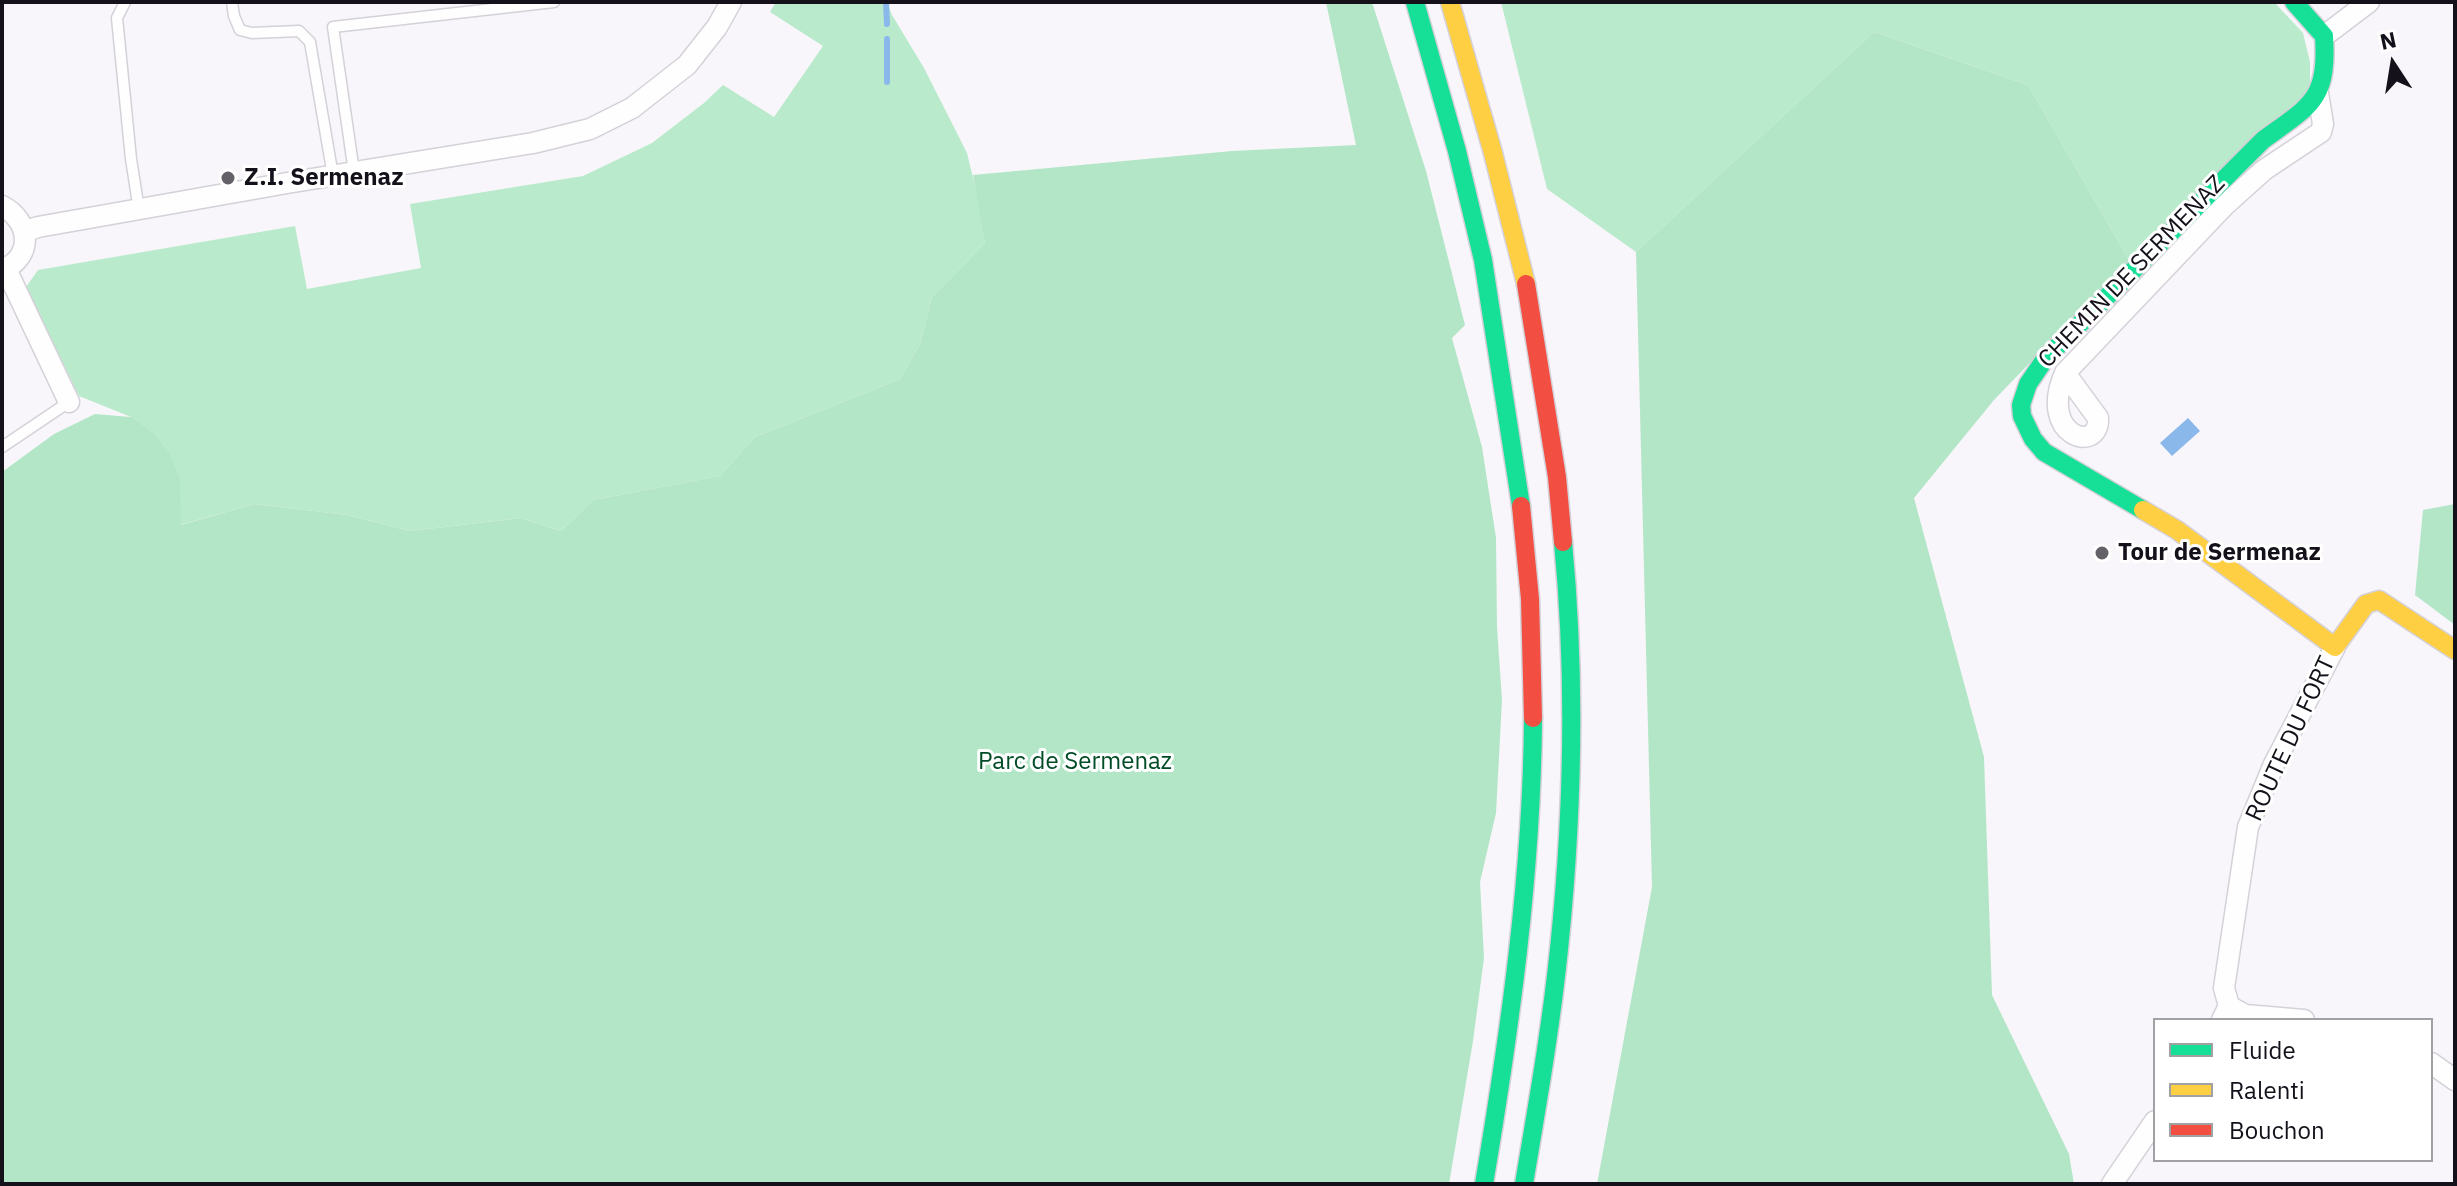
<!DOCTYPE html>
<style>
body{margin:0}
#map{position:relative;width:2457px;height:1186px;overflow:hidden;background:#f8f6fa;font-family:"IBM Plex Sans",sans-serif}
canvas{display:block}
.frame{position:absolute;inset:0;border:4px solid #15111a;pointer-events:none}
.legend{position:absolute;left:2153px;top:1018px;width:280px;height:144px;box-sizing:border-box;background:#fff;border:2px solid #a1a0a3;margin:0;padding:10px 14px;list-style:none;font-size:24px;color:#15111a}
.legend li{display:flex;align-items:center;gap:16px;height:40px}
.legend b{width:40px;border:2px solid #a1a0a3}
.north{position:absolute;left:2353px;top:24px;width:80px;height:80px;-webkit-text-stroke:6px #fff;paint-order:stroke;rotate:348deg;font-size:22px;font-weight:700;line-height:32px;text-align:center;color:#15111a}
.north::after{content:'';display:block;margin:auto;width:28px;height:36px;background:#15111a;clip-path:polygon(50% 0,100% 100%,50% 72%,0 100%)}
</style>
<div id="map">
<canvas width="2457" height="1186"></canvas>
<div class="frame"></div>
<ul class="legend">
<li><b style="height:10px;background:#16e098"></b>Fluide</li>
<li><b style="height:10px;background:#ffcf43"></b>Ralenti</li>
<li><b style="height:10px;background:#f24e42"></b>Bouchon</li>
</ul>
<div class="north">N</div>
</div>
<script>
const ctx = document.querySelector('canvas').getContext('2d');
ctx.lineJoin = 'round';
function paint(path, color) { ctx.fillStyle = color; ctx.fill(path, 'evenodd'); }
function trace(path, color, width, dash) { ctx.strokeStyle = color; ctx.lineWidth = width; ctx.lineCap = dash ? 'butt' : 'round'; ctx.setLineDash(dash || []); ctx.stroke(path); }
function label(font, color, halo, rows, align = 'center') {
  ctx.font = font + ' "IBM Plex Sans",sans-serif'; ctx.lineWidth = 6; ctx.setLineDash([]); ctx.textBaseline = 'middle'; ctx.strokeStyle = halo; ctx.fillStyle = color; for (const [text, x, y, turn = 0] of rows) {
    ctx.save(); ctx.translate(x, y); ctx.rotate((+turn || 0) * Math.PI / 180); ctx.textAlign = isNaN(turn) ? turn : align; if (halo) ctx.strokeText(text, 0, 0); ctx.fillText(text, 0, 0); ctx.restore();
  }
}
paint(new Path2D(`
 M 776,2 L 887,2 L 892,15 L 924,68 L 967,153 L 981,211 L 985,243 L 932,297 L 920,344 L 900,379 L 755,437 L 720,476 L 593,500 L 561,531 L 521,518 L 410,531 L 347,515 L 254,504 L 180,525 L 180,480 L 131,417 L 79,396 L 26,287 L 38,270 L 295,226 L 307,289 L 421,268 L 410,204 L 583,176 L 652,143 L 704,103 L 723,85 L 774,117 L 823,46 L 770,12 Z
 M 1501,2 L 2274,2 L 2303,33 L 2310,62 L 2310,91 L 2129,260 L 2028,85 L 1874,32 L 1636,252 L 1547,189 Z`), '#b9eacc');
paint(new Path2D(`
 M 1326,2 L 1372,2 L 1426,171 L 1465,325 L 1452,338 L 1482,447 L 1496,538 L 1497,627 L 1502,700 L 1496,813 L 1480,882 L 1484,958 L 1473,1041 L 1449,1184 L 2,1184 L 2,472 L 54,434 L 95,414 L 131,417 L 154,434 L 170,454 L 180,480 L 181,525 L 254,504 L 347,515 L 410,531 L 521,518 L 561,531 L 593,500 L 720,476 L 755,437 L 900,379 L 920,344 L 932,297 L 985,243 L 973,175 L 1232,151 L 1356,145 Z
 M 1874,32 L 2028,85 L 2129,260 L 1994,400 L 1914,498 L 1984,757 L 1992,995 L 2069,1154 L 2074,1184 L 1597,1184 L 1652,887 L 1636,252 Z
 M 2455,504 L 2455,625 L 2415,595 L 2423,510 Z`), '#b3e6c7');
paint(new Path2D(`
 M 2188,418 L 2200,431 L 2172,456 L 2160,443 Z`), '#8bb8ea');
trace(new Path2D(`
 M 886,2 L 887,24
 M 887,82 L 887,39`), '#8bb8ea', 6);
const lane = new Path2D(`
 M 125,2 L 117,18 L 131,159 L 139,210
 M 232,2 L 234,16 L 240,30 L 252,33 L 299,31 L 310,42 L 333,176
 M 354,172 L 333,27 L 554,2
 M 2,447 L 69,402`);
const street = new Path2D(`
 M 2324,36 L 2369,2
 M 2,206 C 31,221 34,257 2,270
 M 24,232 L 38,227 L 287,183 L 533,143 L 590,129 L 632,108 L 687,65 L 717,27 L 731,2
 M 6,269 L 69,402
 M 2065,373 L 2098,418 C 2100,455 2037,436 2065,373 L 2224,206 L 2264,170 L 2321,132 L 2323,124 L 2318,93
 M 2229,1006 L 2245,1015 L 2304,1020
 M 2222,1020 L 2229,1006 L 2224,988 L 2248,827 L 2274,764 L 2335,647
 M 2431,1063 L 2455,1080
 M 2112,1184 L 2155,1121`);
const fast = new Path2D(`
 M 1415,2 L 1457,151 L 1483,260 L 1521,506
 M 2143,510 L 2044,452 L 2033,439 L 2022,416 L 2021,405 L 2028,384 L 2045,359 L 2263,140 C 2311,105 2328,100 2324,36 L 2294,2
 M 1484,1184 C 1510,1030 1532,874 1533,718
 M 1524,1184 C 1537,1106 1551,1028 1559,949 C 1573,814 1576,677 1563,542`);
const slow = new Path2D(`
 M 1450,2 L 1493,153 L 1526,284
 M 2143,510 L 2177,530 L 2335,647 L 2366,604 L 2379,600 L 2455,650`);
const jam = new Path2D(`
 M 1526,284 L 1557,477 L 1563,542
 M 1521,506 L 1530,599 L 1533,718`);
trace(lane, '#d4d1d8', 13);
trace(street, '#d4d1d8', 23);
trace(fast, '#d4d1d8', 21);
trace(slow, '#d4d1d8', 21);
trace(jam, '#d4d1d8', 21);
trace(lane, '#fefefe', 10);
trace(street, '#fefefe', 20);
trace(fast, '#16e098', 18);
trace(slow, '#ffcf43', 18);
trace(jam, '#f24e42', 18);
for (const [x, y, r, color] of [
 [228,178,8,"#646168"],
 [2102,553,8,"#646168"]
]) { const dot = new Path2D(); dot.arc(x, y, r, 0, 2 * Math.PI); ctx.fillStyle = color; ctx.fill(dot); trace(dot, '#fff', 3); }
label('bold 24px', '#15111a', '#fff', [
 ["Z.I. Sermenaz",244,178],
 ["Tour de Sermenaz",2118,553]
], 'left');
label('24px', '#15111a', '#fff', [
 ["CHEMIN DE SERMENAZ",2132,272,-46],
 ["ROUTE DU FORT",2291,739,-65]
]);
label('24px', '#004c27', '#fff', [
 ["Parc de Sermenaz",1075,762]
]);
</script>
